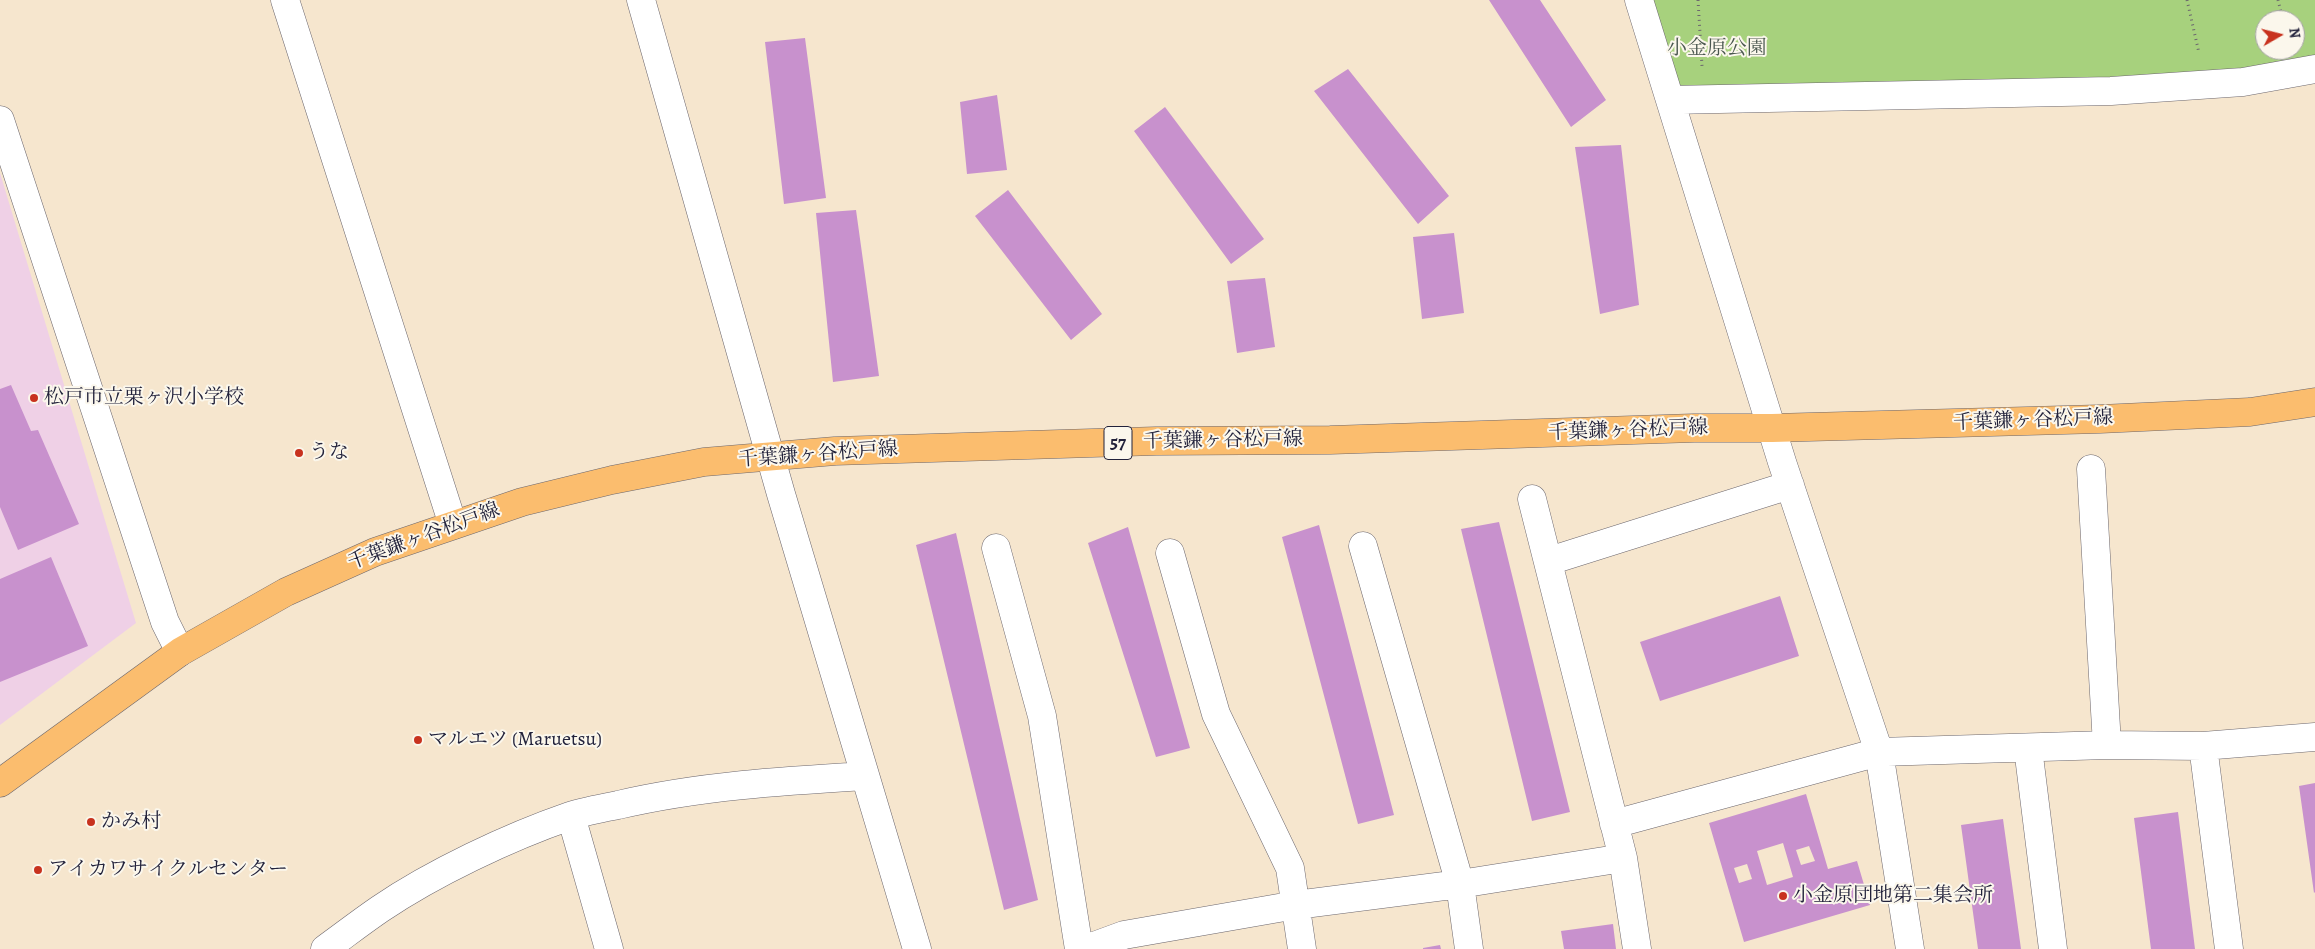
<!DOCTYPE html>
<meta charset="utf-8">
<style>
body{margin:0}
#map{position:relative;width:2315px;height:949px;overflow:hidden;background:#f6e6ce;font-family:Alegreya,serif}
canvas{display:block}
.north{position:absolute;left:2255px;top:10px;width:50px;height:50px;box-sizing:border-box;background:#fbf7ec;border:1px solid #a4a2a5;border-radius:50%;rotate:82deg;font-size:14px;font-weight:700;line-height:20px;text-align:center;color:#22223b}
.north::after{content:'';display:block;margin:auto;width:18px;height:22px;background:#c8321e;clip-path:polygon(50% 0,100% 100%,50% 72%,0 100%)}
</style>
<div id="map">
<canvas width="2315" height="949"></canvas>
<div class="north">N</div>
</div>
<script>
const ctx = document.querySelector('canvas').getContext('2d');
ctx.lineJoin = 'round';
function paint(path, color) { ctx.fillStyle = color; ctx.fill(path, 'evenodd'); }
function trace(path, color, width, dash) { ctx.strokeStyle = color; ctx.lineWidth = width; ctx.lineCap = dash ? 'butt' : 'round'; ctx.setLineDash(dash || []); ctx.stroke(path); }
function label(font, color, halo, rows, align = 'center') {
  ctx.font = font + ' Alegreya,"Noto Serif JP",serif'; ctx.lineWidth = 4; ctx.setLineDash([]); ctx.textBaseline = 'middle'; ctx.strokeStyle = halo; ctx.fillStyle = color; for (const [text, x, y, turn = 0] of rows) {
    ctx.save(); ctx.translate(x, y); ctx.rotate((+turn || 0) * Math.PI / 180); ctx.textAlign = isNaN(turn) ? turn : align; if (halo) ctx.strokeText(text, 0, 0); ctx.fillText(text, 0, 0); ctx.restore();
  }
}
paint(new Path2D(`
 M 0,173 L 136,623 L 0,725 Z`), '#efd0e6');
paint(new Path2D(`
 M 1639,0 L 2315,0 L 2315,68 L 1670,100 ZM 2265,20 L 2295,20 L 2295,50 L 2265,50 Z`), '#a7d17d');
paint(new Path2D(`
 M 1489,0 L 1540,0 L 1606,100 L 1571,127 Z
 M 805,38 L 826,198 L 784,204 L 765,42 Z
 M 1348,69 L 1449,196 L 1418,224 L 1314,91 Z
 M 997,95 L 1007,170 L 967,174 L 960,102 Z
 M 1165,107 L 1264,239 L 1231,264 L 1134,131 Z
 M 1621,145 L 1639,305 L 1600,314 L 1575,147 Z
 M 1008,190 L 1102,314 L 1071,340 L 975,216 Z
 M 856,210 L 879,376 L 833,382 L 816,213 Z
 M 1454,233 L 1464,313 L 1422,319 L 1413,237 Z
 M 1265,278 L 1275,347 L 1237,353 L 1227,281 Z
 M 11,385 L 31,431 L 38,430 L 79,524 L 18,550 L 0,507 L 0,389 Z
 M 1499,522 L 1570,812 L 1532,821 L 1461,529 Z
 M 1319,525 L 1394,815 L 1358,824 L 1282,537 Z
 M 1128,527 L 1190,748 L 1156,757 L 1088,543 Z
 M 956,533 L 1038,900 L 1004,910 L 916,545 Z
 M 51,557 L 88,646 L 0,682 L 0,579 Z
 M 1780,596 L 1799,656 L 1660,701 L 1640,642 Z
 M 2315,783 L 2315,892 L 2314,893 L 2299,786 Z
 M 1806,794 L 1828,869 L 1857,861 L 1870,905 L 1744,942 L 1709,823 ZM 1783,843 L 1793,877 L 1767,885 L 1757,851 ZM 1809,846 L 1815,861 L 1801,865 L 1796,850 ZM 1747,864 L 1752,879 L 1739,883 L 1734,868 Z
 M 2178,812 L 2195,949 L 2151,949 L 2134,818 Z
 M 2003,819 L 2021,949 L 1978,949 L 1961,825 Z
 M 1613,924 L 1616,949 L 1564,949 L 1561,931 Z
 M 1440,945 L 1441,949 L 1423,949 L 1423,948 Z`), '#c891cd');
const minor = new Path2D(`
 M 285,0 L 453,525
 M 641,0 L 781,494 L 917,949
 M 1639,0 L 1782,462 L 1879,752 L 2107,745 L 2203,746 L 2315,737
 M 1670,100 L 2111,91 L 2243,82 L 2315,69
 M 0,120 L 165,622 L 180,652
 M 2091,469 L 2107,745
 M 1532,499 L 1623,858 L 1637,949
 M 1363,546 L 1460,884 L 1469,949
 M 996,548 L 1042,716 L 1079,949
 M 1170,553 L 1216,714 L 1290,868 L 1302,949
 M 1549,561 L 1790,485
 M 2203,746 L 2229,949
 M 2028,748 L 2053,949
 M 571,816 L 609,949
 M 1614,824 L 1879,752 L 1910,949
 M 325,949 C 343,936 361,922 380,909 C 433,873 509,837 570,816 C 585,811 602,808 618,805 C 699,786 782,781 865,776
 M 1086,949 L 1124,935 L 1296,905 L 1460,884 L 1623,858`);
const major = new Path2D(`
 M 0,783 L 180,652 L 286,592 L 375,552 L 522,502 L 612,480 L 704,462 L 835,451 L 1156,441 L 1330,440 L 1694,428 L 1772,428 L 2100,419 L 2250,412 L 2315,402`);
trace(minor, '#6c676e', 29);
trace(major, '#6c676e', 29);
trace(new Path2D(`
 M 1698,0 L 1702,66
 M 2187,0 L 2199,53
 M 2278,0 L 2283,20`), '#6c676e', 3, [1, 4]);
trace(minor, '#fff', 28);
trace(major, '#fbbd6e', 28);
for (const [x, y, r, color] of [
 [34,398,5,"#c8321e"],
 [299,453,5,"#c8321e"],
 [418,740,5,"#c8321e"],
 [91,822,5,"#c8321e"],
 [38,870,5,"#c8321e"],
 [1783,896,5,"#c8321e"]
]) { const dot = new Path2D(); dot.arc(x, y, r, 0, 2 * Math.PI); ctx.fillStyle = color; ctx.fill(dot); trace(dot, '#fbf7ec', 2); }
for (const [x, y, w] of [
 [1118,443,28]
]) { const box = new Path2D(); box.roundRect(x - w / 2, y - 16.5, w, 33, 4); ctx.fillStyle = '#fbf7ec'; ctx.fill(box); trace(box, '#22223b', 1); }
label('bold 19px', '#22223b', null, [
 ["57",1118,443]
]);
label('20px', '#4a574f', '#fbf7ec', [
 ["小金原公園",1717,49]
]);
label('20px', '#22223b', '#fbf7ec', [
 ["松戸市立栗ヶ沢小学校",44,398],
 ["うな",309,453],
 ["マルエツ (Maruetsu)",428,740],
 ["かみ村",101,822],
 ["アイカワサイクルセンター",48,870],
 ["小金原団地第二集会所",1793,896]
], 'left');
label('20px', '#22223b', '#fbf7ec', [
 ["千葉鎌ヶ谷松戸線",2033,421,-2],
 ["千葉鎌ヶ谷松戸線",1628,431,-2],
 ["千葉鎌ヶ谷松戸線",1223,441,-1],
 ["千葉鎌ヶ谷松戸線",818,455,-4],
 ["千葉鎌ヶ谷松戸線",424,537,-20]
]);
</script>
